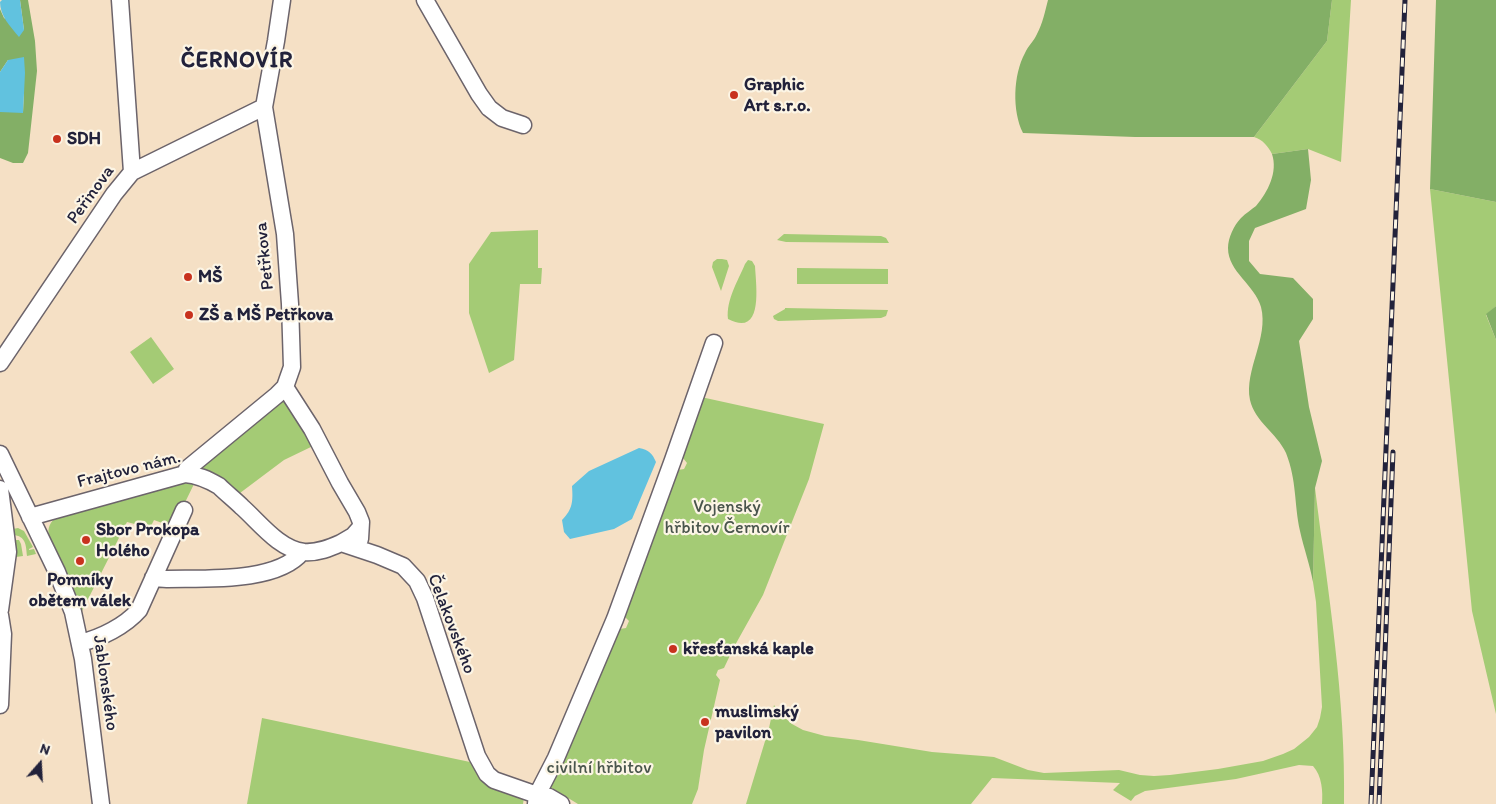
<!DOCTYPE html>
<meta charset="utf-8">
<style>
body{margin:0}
#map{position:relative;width:1496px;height:804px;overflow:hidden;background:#f5e0c5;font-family:Itim,sans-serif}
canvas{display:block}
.north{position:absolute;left:15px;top:739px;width:50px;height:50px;-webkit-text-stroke:4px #fcf5e5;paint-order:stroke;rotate:19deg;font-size:14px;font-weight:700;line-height:20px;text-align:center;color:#22223b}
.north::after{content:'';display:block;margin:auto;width:18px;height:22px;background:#22223b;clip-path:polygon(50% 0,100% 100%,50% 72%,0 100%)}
</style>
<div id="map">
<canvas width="1496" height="804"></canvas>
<div class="north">N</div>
</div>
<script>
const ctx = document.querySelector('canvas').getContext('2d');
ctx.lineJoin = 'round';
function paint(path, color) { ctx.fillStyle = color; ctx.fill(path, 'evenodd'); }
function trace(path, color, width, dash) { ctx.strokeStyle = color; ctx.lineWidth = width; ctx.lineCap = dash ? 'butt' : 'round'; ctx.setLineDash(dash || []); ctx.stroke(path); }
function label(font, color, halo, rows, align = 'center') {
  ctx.font = font + ' Itim,sans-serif'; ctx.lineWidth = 4.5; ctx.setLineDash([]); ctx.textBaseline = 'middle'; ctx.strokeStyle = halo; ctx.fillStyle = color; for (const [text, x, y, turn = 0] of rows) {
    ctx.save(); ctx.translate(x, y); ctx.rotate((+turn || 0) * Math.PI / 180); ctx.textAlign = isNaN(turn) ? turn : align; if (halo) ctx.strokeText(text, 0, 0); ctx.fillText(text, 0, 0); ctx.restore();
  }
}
paint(new Path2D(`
 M 1332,0 L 1351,0 L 1341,162 L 1308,149 L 1272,154 C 1268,146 1263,140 1254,137 L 1327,41 Z
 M 1430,189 L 1496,202 L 1496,306 L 1486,315 L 1496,340 L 1496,714 L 1472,611 Z
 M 538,230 L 538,268 L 542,268 L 541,284 L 520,284 L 514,360 L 489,373 L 469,313 L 469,264 L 491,232 Z
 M 784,234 L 881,236 L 886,238 L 889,243 L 786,242 L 777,240 Z
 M 717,259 L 722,259 L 727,260 L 729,266 L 721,291 L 712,267 L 713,262 Z
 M 748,260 L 752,261 L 755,266 C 756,286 764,338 728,319 C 726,300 738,281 745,264 Z
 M 797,268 L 888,269 L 888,284 L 797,284 Z
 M 785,309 L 785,308 L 888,310 L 886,316 L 881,318 L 778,321 L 774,319 L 773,316 Z
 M 151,337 L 174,369 L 153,384 L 130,352 Z
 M 284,396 L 313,446 L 284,460 L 240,493 L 216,474 L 201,468 L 200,466 Z
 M 701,397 L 824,424 L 809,479 L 763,595 L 734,647 L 724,668 L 718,670 L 716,675 L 720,680 L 704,750 L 698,789 L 692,804 L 578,804 L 550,787 L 585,713 L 620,629 L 626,628 L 629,621 L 625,617 L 678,470 L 684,469 L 687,463 L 683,458 Z
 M 182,483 L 194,484 L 173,527 L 154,520 L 150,528 L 127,522 L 82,611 L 80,609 L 72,586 L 49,536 C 47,529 50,521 57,517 Z
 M 1315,488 C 1328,593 1346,698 1344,804 L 1322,804 C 1323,791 1322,776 1313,766 L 1299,765 L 1236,779 L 1145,791 L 1135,796 L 1131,801 L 1113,790 L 1120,783 L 992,778 L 971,804 L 746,804 L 769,728 L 774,705 L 783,716 L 792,724 L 803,730 L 825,736 L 858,740 L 932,752 L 983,756 L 994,757 L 1028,770 L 1044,773 L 1119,770 L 1140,775 L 1154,776 L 1170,775 L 1218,769 L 1263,761 L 1283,754 L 1294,749 L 1309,737 L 1317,727 L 1320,718 L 1322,707 L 1316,602 L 1313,582 Z
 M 18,528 L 24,531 L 33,547 L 29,549 L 29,550 L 34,549 L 36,554 L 27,556 C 26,545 26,536 13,535 L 13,529 Z
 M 14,540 L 19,540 L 21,544 L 23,556 L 16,557 L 13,563 Z
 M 262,718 L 470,762 L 481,780 L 524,797 L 523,804 L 247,804 Z`), '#a4cb75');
paint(new Path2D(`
 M 20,0 L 28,0 L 35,41 L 37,71 L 28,153 L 23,163 L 13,163 L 0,158 L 0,112 L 23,112 L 24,93 L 8,60 L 0,72 L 0,9 L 4,18 L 24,30 Z
 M 1048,0 L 1332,0 L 1327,41 L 1254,137 L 1135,137 L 1023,133 C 1012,111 1013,75 1025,53 C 1028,46 1034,41 1037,34 C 1043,23 1045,11 1048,0 Z
 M 1436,0 L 1496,0 L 1496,202 L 1430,189 Z
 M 1308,149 L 1311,180 L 1306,209 L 1255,228 L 1249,241 L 1249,261 L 1260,274 L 1293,278 L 1313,299 L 1313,319 L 1299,341 L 1309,407 L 1322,461 L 1315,488 L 1313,582 C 1310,565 1304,549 1300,531 C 1294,504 1297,481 1286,453 C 1277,433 1255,422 1250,400 C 1244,370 1269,338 1261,307 C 1255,285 1228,272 1228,248 C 1228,238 1234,225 1241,218 C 1246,213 1251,210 1256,206 C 1268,192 1278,172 1272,154 Z
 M 1496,306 L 1496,340 L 1486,314 Z`), '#83af66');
paint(new Path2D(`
 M 2,0 L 20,0 L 24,30 L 19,37 C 10,26 0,16 0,2 Z
 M 24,57 L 25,73 L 23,113 L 0,112 L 0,72 L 8,60 Z
 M 639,448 C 649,450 652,453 656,462 L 632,519 L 614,529 L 570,539 L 564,532 L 562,520 C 573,509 573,501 572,486 L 589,471 Z`), '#61c2df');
const minor = new Path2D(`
 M 120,0 L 132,172
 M 425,0 L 479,94 L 489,108 L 502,118 L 523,125
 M 0,363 L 114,194 L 132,172 L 264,107
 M 285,387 L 312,429 L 340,483 L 357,512 L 361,522 L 360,539
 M 0,454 L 57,572 L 73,612 L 83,659 L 101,804
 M 185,474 L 187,469 L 277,395 L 285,387 L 292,367 L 290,304 L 285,234 L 264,107 L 276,41 L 282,0
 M 0,489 L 8,552 L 0,610
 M 30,517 L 185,474 C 198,475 207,479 219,486 C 226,493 235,500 242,507 C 260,523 279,549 304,552 C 318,553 330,548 341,543
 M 360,528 L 353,536 L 341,543 L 377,555 L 403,566 L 417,581 L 425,598 L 477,756 L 487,774 L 494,780 L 537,795 L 549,797 L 561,804
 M 153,578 L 167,579 C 204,578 277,583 302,552
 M 0,615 L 3,634 L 0,705
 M 80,643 C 101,638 125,626 139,610 L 184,510
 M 536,804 L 537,795 L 556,758 L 615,619 L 673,460 L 714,343`);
trace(minor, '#6c646b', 19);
trace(minor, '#fff', 16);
const rail = new Path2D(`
 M 1371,804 L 1405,0
 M 1379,804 L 1393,452`);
trace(rail, '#22223b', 5);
trace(rail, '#fcf5e5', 3, [9]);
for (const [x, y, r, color] of [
 [734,95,5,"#c8321e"],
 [57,139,5,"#c8321e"],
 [188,277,5,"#c8321e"],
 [189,315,5,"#c8321e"],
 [86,540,5,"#c8321e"],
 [80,561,5,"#c8321e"],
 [673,649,5,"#c8321e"],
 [705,722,5,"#c8321e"]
]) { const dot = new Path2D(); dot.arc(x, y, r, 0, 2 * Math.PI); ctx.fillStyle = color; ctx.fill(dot); trace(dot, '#fcf5e5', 2); }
label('bold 18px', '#22223b', '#fcf5e5', [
 ["Graphic",744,85],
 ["Art s.r.o.",744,106],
 ["SDH",67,139],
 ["MŠ",198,277],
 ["ZŠ a MŠ Petřkova",199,315],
 ["Sbor Prokopa",96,530],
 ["Holého",96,551],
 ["Pomníky",80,580,"center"],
 ["obětem válek",80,601,"center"],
 ["křesťanská kaple",683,649],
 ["muslimský",715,712],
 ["pavilon",715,733]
], 'left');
label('18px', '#22223b', '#fcf5e5', [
 ["Peřinova",91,195,-54],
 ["Petřkova",265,256,-96],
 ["Frajtovo nám.",129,470,-14],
 ["Čelakovského",451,624,69],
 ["Jablonského",105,683,82]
]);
label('18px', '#49554c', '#fcf5e5', [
 ["Vojenský",727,507],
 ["hřbitov Černovír",727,528],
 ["civilní hřbitov",599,768]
]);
ctx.letterSpacing = '1px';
label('bold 22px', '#22223b', '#fcf5e5', [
 ["ČERNOVÍR",237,61]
]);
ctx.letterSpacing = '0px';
</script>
